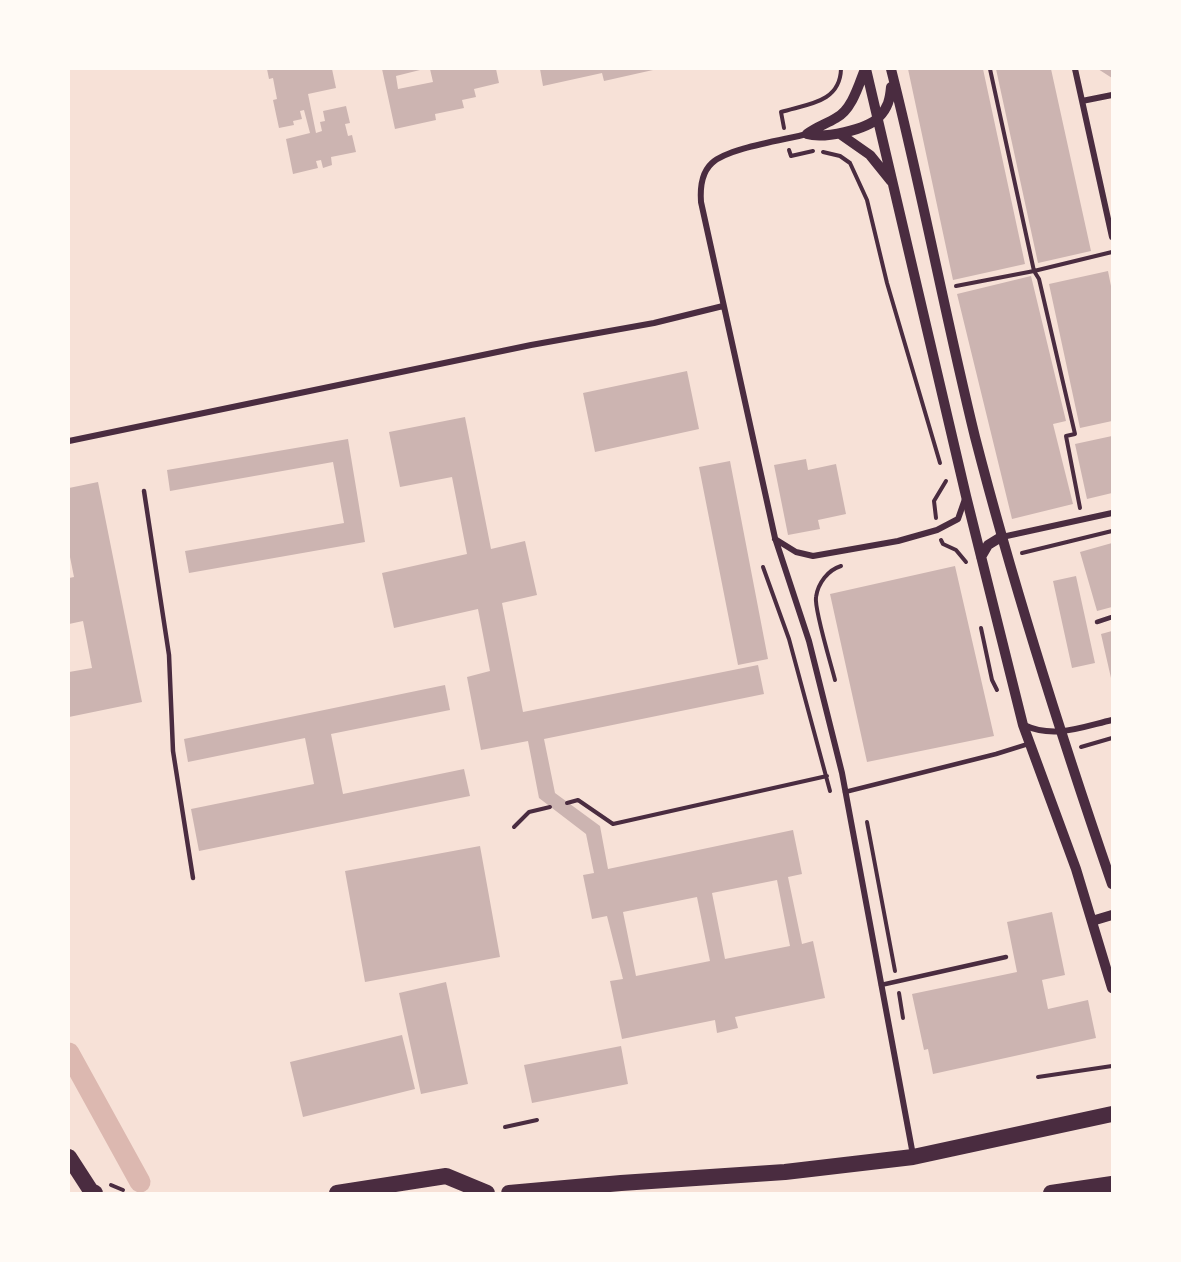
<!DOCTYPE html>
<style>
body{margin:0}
#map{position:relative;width:1181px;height:1262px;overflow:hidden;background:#f7e1d7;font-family:Commissioner,sans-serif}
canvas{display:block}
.frame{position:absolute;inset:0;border:70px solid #fffaf5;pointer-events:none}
</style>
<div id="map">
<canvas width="1181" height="1262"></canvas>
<div class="frame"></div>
</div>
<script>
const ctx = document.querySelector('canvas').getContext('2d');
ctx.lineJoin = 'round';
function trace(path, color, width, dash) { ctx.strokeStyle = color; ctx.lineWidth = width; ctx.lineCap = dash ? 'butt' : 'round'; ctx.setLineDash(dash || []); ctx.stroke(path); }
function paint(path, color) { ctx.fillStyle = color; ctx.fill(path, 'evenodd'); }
trace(new Path2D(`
 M 69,1053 L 140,1182`), '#dcb8b0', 21);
paint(new Path2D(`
 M 267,69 L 332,69 L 336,88 L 308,94 L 316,133 L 322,131 L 320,122 L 325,121 L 323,111 L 346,106 L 350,123 L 345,124 L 348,136 L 352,135 L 356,152 L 331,157 L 332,165 L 323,168 L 321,160 L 316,161 L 318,168 L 293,174 L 286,139 L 310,133 L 304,110 L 300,111 L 302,119 L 293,121 L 294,125 L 279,128 L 273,100 L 277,99 L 273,78 L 269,79 Z
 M 382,69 L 424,69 L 396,76 L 398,89 L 433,82 L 430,69 L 496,69 L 499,83 L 474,89 L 476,97 L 462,100 L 464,108 L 435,114 L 436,120 L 395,129 Z
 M 540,69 L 653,69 L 653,70 L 604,81 L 602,73 L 543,86 Z
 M 908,69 L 983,69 L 1025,264 L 953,280 Z
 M 996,69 L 1051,69 L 1091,251 L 1038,263 Z
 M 1098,69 L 1112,69 L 1112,78 Z
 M 1108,271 L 1112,291 L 1112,421 L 1080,428 L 1049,284 Z
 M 1031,276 L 1066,421 L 1053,424 L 1073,504 L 1012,519 L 957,294 Z
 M 687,371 L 699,429 L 595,452 L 583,393 Z
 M 465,417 L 491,549 L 525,541 L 537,595 L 502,603 L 523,712 L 758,665 L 764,694 L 544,739 L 555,793 L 600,826 L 608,869 L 793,830 L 802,874 L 788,877 L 802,944 L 813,941 L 825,998 L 735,1017 L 738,1028 L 717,1033 L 715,1020 L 622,1039 L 610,981 L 623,979 L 607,916 L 592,919 L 583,875 L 594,873 L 586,834 L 539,798 L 528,741 L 481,750 L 467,677 L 490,671 L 478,609 L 394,628 L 382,573 L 467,554 L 452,477 L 400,487 L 389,432 ZM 777,880 L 790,946 L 725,959 L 712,893 ZM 697,897 L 710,961 L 636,976 L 623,912 Z
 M 1112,436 L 1112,493 L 1087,499 L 1075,444 Z
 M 348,439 L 365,542 L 189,573 L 185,551 L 344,523 L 333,462 L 170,491 L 167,470 Z
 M 806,459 L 808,470 L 836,464 L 846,514 L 818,520 L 820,529 L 788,535 L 774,465 Z
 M 730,461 L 768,659 L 738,665 L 699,467 Z
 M 98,482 L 142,702 L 69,717 L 69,672 L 92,668 L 83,621 L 69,624 L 69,578 L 74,577 L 69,552 L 69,488 Z
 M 1112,543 L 1112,607 L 1097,611 L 1080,552 Z
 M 955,566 L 994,736 L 867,762 L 830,594 Z
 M 1076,576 L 1095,663 L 1072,668 L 1053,581 Z
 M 1112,631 L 1112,678 L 1111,678 L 1101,634 Z
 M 445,685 L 450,710 L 331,734 L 343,794 L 464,769 L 470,796 L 199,851 L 191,809 L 314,784 L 305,738 L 188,762 L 184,739 Z
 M 480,846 L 500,957 L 365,982 L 345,871 Z
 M 1052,912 L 1065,975 L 1042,980 L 1048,1009 L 1088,1000 L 1096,1038 L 933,1074 L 928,1049 L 924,1050 L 912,994 L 1017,972 L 1007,922 Z
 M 446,982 L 468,1084 L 421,1094 L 399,993 Z
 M 402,1035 L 415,1089 L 303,1117 L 290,1062 Z
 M 621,1046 L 628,1084 L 532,1103 L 524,1065 Z`), '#ccb4b1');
trace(new Path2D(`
 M 990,69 L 1034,271 L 1039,279 L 1075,434 L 1066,436 L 1080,508
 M 784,128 L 781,112 C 807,104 840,103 841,69
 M 789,150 L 791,156 L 813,151
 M 823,152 L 840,156 L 850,163 L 867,200 L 887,283 L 940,463
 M 956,286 L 1034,271 L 1112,252
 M 936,518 L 934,501 L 946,481
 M 941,540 L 943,544 L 956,550 L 966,562
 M 1022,553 L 1112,531
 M 763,567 L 789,639 L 830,791
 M 981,628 L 992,680 L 997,690
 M 835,680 C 831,664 814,609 816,597 C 818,583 828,570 841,566
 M 1081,747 L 1112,738
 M 567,803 L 578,800 L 613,824 L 827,776
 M 867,822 L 895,971
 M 514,827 L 529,812 L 550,807
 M 899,993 L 903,1018
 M 1038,1077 L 1112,1066
 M 505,1127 L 537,1120
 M 111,1185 L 123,1190`), '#4a2c40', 4);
trace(new Path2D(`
 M 144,491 L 169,655 L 173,751 L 193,878
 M 1097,622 L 1112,617
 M 845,792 L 996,754 L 1028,744
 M 881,985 L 1006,957`), '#4a2c40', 4.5);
trace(new Path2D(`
 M 1075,69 L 1112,237
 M 1082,101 L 1112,95
 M 807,134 C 784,140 728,148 712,163 C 701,173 700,188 701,202 L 775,538 L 809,641 L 842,773 L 913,1155
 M 69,441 L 531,345 L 654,323 L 723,306
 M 1002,537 L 1112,513
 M 775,539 L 796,552 L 813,556 L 898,541 L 937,530 L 958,519 L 965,499
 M 1024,725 C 1054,739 1082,727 1112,720`), '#4a2c40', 6);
trace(new Path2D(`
 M 866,69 L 966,496 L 1023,725 L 1076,869 L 1112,988
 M 891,69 C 922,191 945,315 975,437 C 1014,588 1061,736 1112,884
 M 807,134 C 823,139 867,130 879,117 C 888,108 890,99 891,87
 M 807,134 C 816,127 826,124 836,118 C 852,110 859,84 865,69
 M 840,134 L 870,155 L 891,181
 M 981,557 L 988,545 L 1001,537
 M 1092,921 L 1112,915`), '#4a2c40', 10);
trace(new Path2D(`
 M 69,1157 L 91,1191 L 95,1193
 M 337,1193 L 446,1176 L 487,1193
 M 509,1193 L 621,1183 L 785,1172 L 913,1157 L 1112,1114
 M 1051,1193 L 1112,1184`), '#4a2c40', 16);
</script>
